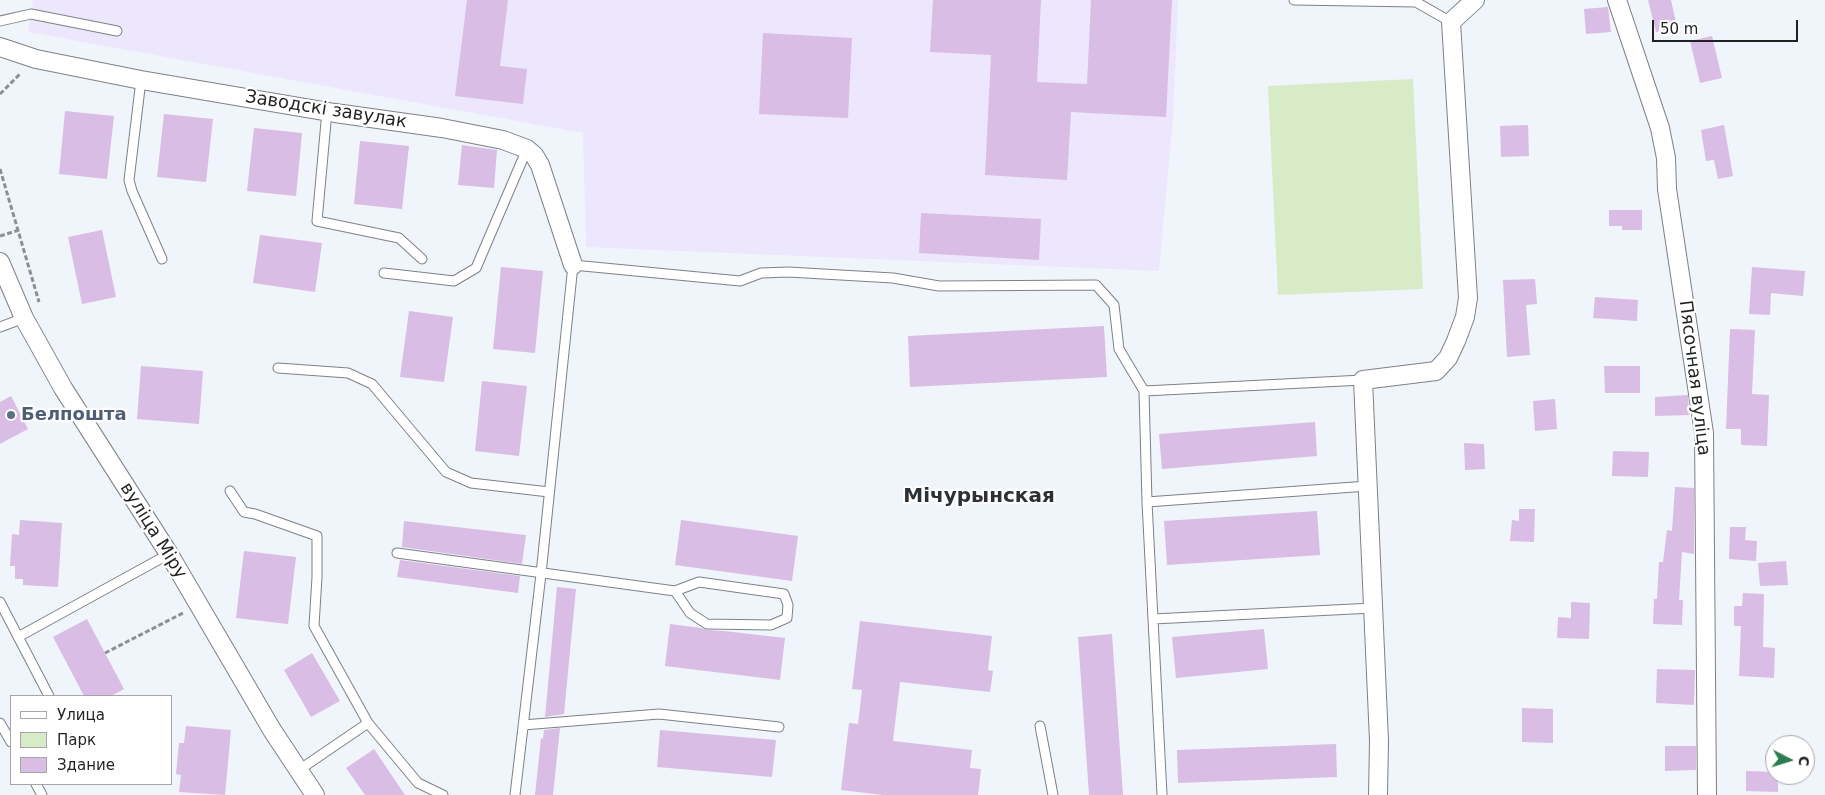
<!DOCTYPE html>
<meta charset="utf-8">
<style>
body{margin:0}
#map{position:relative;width:1825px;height:795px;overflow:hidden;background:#f0f5fb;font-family:"DejaVu Sans",sans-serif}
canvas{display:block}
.legend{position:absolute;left:10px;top:695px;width:162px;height:90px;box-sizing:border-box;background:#fff;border:1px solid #a5a6a7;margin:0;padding:6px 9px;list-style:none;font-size:15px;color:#1f2123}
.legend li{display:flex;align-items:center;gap:10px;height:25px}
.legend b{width:25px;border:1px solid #a5a6a7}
.north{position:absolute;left:1765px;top:735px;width:50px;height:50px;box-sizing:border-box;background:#fff;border:1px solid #a5a6a7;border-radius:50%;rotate:95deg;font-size:14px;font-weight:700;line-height:20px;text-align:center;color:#1f2123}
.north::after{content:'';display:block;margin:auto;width:18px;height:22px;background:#2b7c4e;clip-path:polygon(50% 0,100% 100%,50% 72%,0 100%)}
.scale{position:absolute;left:1652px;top:20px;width:146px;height:22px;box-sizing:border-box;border:2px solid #1f2123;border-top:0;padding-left:6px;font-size:15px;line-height:18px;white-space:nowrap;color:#1f2123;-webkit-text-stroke:4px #fff;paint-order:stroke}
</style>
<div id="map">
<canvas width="1825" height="795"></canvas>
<ul class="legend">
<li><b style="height:6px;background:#fff"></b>Улица</li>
<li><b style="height:14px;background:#d7ebc7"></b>Парк</li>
<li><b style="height:14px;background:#d9bde4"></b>Здание</li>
</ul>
<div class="north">С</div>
<div class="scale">50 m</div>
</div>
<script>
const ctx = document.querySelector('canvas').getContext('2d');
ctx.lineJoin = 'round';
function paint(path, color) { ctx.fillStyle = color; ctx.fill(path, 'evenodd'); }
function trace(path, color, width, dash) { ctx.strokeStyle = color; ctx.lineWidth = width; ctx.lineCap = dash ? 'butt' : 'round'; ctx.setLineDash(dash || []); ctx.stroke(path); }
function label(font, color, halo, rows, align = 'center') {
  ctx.font = font + ' "DejaVu Sans",sans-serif'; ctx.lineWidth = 4.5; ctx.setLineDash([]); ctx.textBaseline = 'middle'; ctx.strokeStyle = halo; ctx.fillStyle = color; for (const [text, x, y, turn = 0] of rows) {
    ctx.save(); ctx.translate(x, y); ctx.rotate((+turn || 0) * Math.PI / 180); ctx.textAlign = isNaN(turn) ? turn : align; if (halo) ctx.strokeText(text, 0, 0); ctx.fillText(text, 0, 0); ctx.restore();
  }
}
paint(new Path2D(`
 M 33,0 L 1178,0 L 1173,119 L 1159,271 L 586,247 L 583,133 L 28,32 Z`), '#ece7fd');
paint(new Path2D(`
 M 1413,79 L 1423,289 L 1278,295 L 1268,86 Z`), '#d7ebc7');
paint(new Path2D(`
 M 467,0 L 508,0 L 500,66 L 527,69 L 523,104 L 455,96 Z
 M 933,0 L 1041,0 L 1037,82 L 1087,84 L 1091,0 L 1172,0 L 1166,117 L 1071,112 L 1067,180 L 985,175 L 991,55 L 930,52 Z
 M 1648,0 L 1671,0 L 1677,27 L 1656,32 Z
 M 1608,7 L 1611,32 L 1586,34 L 1584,9 Z
 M 763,33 L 852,38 L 848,118 L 759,114 Z
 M 1712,36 L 1722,78 L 1700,83 L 1690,41 Z
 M 65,111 L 114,116 L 107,179 L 59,174 Z
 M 164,114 L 213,119 L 206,182 L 157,177 Z
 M 1528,125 L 1529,156 L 1501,157 L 1500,126 Z
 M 1724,125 L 1733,176 L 1718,179 L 1714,160 L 1706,161 L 1701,130 Z
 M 254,128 L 302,133 L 296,196 L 247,191 Z
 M 360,141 L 409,146 L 402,209 L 354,204 Z
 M 462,145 L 497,150 L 494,188 L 458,185 Z
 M 1609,210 L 1642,210 L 1642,230 L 1622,230 L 1622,226 L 1609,226 Z
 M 921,213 L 1041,219 L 1039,260 L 919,253 Z
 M 102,230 L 116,297 L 82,304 L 68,237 Z
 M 260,235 L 322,243 L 315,292 L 253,283 Z
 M 501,267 L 543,271 L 535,353 L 493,349 Z
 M 1752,267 L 1805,271 L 1803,296 L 1771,293 L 1770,315 L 1749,314 Z
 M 1535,279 L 1537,304 L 1526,305 L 1530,355 L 1507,357 L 1503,280 Z
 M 1595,297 L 1638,300 L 1637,321 L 1593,318 Z
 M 409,311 L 453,317 L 444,382 L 400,377 Z
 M 1104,326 L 1107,377 L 910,387 L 908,336 Z
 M 1730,329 L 1755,330 L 1752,394 L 1769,395 L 1767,446 L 1741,445 L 1741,429 L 1726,429 Z
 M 141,366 L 203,371 L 199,424 L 137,419 Z
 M 1604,366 L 1640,366 L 1640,393 L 1605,393 Z
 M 482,381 L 527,386 L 519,456 L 475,451 Z
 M 1688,395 L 1689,415 L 1655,416 L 1655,397 Z
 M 11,396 L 28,429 L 0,444 L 0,402 Z
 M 1555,399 L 1557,429 L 1535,431 L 1533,401 Z
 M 1315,422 L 1317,456 L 1162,469 L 1159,434 Z
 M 1464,443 L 1484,444 L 1485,469 L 1465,470 Z
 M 1613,451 L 1649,452 L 1648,477 L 1612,476 Z
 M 1675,487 L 1694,488 L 1694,554 L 1682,552 L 1679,600 L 1683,600 L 1682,625 L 1653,624 L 1654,599 L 1657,599 L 1659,562 L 1663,562 L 1667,530 L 1672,531 Z
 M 1519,509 L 1535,509 L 1534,542 L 1510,541 L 1512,520 L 1519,521 Z
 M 1317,511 L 1320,555 L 1167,565 L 1164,521 Z
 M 20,520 L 62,523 L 58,587 L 23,585 L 23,579 L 15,579 L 15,566 L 10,566 L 12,534 L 19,535 Z
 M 681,520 L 798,536 L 792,581 L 675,565 Z
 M 404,521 L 526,535 L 522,564 L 402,547 Z
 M 1730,527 L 1746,527 L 1745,540 L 1757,541 L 1756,561 L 1729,559 Z
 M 244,551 L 296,557 L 288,624 L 236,618 Z
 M 400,560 L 520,576 L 518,593 L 397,577 Z
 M 1786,561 L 1788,585 L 1760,586 L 1758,563 Z
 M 557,587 L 576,589 L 564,714 L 545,717 Z
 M 1743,593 L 1764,594 L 1763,647 L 1775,648 L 1774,678 L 1739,676 L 1741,626 L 1734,626 L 1734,606 L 1742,606 Z
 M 1571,602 L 1590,603 L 1589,639 L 1557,638 L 1558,617 L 1571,618 Z
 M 87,619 L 124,689 L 111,696 L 84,696 L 53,637 Z
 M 860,621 L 992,636 L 988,670 L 993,671 L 990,692 L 900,682 L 893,741 L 972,750 L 970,768 L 981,769 L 978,795 L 883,795 L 841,790 L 849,723 L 858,724 L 862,690 L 852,689 Z
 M 670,624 L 701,628 L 707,630 L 724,631 L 785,638 L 780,680 L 665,666 Z
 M 1264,629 L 1268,669 L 1176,678 L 1172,637 Z
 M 1112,634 L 1123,795 L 1089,795 L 1078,637 Z
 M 312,653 L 340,701 L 311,717 L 284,670 Z
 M 1657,669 L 1695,670 L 1694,705 L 1656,703 Z
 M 1522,708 L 1553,709 L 1553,743 L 1522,742 Z
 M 186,726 L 231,730 L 225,795 L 179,792 L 181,775 L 176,774 L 179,743 L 184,743 Z
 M 560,728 L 553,795 L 535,795 L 541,738 L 543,739 L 544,730 Z
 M 660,730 L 776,740 L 772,777 L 657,767 Z
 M 1336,744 L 1337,777 L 1178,783 L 1177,750 Z
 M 1665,746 L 1696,746 L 1696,770 L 1665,771 Z
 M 374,749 L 405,795 L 365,795 L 346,768 Z
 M 1746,771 L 1775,772 L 1775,775 L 1778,775 L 1778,792 L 1746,791 Z`), '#d9bde4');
const service = new Path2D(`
 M 1294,0 L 1416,2 L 1451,22
 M 0,21 L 31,14 L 117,31
 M 141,80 L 129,180 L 132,191 L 162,259
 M 327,111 L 317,221 L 399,238 L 422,259
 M 384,273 L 454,281 L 476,268 L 527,149
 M 0,327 L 24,318
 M 278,368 L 348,373 L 372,384 L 446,472 L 471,483 L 549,492
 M 1144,391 L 1363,380
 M 230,491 L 244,512 L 255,514 L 317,536 L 317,577 L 314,626 L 368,723 L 299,770
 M 1147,502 L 1368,486
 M 397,553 L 675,591 L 699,582 L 784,594 L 788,605 L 787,618 L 771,625 L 707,624 L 690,613 L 675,591
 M 0,602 L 49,696
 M 1153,619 L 1373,608
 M 18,637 L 169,554
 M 0,723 L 11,742
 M 368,723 L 418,783 L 443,795
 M 523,725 L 659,714 L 779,727
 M 1040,726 L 1053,795
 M 36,784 L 42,795
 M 515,795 L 541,574 L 573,265 L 740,281 L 761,273 L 788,272 L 893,278 L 939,286 L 1096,285 L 1114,305 L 1119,349 L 1144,391 L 1147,502 L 1162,795`);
const minor = new Path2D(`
 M 1617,0 L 1660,128 L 1666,158 L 1667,189 L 1704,433 L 1707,795
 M 0,47 L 36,59 L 141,80 L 335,113 L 442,128 L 503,140 L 527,149 L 534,155 L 540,165 L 573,265
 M 0,262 L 24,318 L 63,388 L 169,554 L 272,730 L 315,795
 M 1378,795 L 1379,741 L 1363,380 L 1436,371 L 1448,358 L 1456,341 L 1465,317 L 1468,298 L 1451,22 L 1475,0`);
trace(service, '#7d8187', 11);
trace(minor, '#7d8187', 20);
trace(new Path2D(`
 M 0,94 L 21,73
 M 0,169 L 39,302
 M 0,236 L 19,230
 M 105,653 L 183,613`), '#8c9094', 3, [5, 2.5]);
trace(service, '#fff', 9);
trace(minor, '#fff', 18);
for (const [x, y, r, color] of [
 [11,415,5,"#5c6f8a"]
]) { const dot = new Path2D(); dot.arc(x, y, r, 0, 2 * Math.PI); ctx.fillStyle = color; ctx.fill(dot); trace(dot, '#fff', 2); }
label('18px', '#1f2123', '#fff', [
 ["Заводскі завулак",326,110,9],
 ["Пясочная вуліца",1694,378,83],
 ["вуліца Міру",153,531,58]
]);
label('bold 18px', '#4e5e75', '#fff', [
 ["Белпошта",21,415]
], 'left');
label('bold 20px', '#2d3035', '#fff', [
 ["Мічурынская",979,497]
]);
</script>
